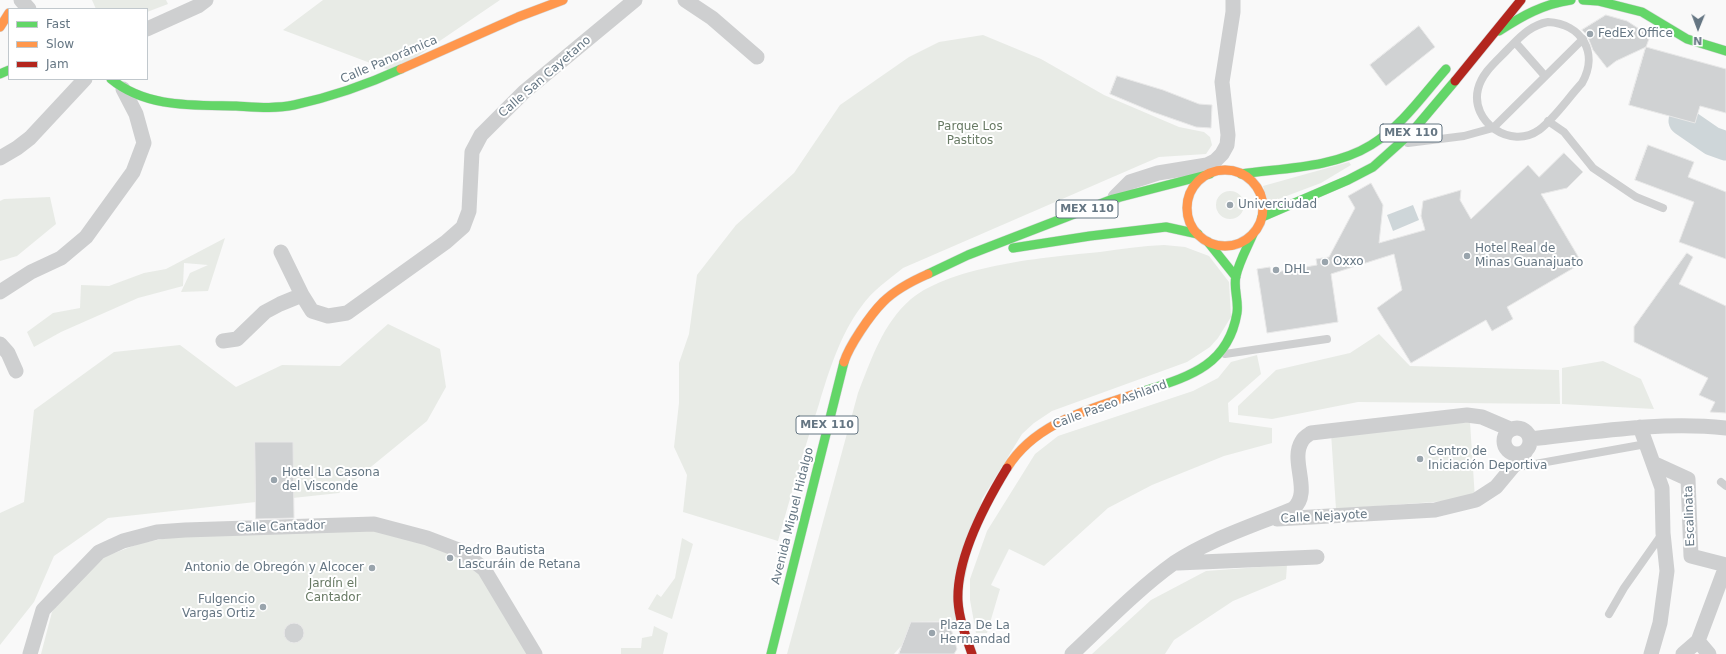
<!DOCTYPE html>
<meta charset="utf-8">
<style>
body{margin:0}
#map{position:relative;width:1726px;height:654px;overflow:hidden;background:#f9f9f9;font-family:"DejaVu Sans",sans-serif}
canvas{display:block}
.legend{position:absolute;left:8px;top:8px;width:140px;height:72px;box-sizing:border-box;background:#fff;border:1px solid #c1c8cd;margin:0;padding:5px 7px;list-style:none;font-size:12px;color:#657683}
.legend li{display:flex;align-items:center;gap:8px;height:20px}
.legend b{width:20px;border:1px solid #c1c8cd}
.north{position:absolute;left:1678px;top:8px;width:40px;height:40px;-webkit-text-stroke:3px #fff;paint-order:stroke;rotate:181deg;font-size:11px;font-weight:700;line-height:16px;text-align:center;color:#657683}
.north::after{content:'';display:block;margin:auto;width:14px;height:18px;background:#657683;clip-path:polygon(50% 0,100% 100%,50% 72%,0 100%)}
</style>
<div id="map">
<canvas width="1726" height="654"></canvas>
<ul class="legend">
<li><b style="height:5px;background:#63d668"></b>Fast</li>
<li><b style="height:5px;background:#ff974d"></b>Slow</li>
<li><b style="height:5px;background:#b3261e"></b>Jam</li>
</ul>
<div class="north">N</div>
</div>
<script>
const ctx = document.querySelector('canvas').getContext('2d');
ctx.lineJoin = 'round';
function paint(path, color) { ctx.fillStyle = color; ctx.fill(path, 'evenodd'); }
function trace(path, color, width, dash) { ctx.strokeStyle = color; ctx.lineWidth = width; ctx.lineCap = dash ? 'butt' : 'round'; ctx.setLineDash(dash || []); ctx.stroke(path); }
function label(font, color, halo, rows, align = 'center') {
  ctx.font = font + ' "DejaVu Sans",sans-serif'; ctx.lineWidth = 4; ctx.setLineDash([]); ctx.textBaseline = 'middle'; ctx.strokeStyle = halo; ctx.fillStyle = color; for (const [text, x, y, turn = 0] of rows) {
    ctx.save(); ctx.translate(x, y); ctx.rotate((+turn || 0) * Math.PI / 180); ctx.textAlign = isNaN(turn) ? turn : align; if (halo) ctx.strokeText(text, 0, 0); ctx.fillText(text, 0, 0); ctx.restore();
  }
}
paint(new Path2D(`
 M 92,0 L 166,0 L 168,4 L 147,12 L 147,9 L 96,9 Z
 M 323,0 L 500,0 L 394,72 L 283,30 Z
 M 983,35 L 1041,59 L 1104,95 L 1179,127 L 1204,132 L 1210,137 L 1212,145 L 1206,154 L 1159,157 L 903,268 C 888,280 872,291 861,307 C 840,335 829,371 819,404 C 804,449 791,495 778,541 L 683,512 L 687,475 L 674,447 L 679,403 L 679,363 L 689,334 L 697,275 L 736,225 L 794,173 L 840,105 L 909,57 L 939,42 Z
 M 1349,162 L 1351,165 L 1321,183 L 1268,203 L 1263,186 Z
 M1216 205a14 14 0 1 1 28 0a14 14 0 1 1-28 0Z
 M 50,197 L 56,224 L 17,256 L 0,261 L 0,201 L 4,199 Z
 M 225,238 L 208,291 L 181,292 L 190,273 L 208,265 L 184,263 L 183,286 L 138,298 L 61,332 L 34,347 L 27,332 L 53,313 L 80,308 L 81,285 L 109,286 L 144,273 L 166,269 Z
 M 1164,245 L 1185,247 L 1209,256 L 1229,282 L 1231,317 L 1218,338 L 1210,347 L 1187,362 L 1052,411 L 1034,423 L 1022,434 L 982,499 L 956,621 L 911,622 L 902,645 L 894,654 L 787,654 L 858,393 C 871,360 883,323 911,299 C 953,265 1047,257 1100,252 C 1121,249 1142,246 1164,245 Z
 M 388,324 L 440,349 L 446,387 L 427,421 L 339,493 L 108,518 L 54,556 L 34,602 L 0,645 L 0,513 L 24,502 L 34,410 L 114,352 L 180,345 L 236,387 L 282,365 L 340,366 Z
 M 1379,334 L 1410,366 L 1559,370 L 1560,404 L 1358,402 L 1272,419 L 1238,415 L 1238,406 L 1276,370 L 1350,353 Z
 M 1257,355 L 1261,374 L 1228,403 L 1229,422 L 1272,428 L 1272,443 L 1224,456 L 1152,485 L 1108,508 L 1044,566 L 1009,549 L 991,585 L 1000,589 L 987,633 L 976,633 L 970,600 L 970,579 L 987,531 L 1035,454 L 1058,436 L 1193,391 L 1218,378 L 1231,362 Z
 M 1603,361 L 1641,379 L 1654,409 L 1562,404 L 1562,368 Z
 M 1470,422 L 1475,499 L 1336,509 L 1331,433 Z
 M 363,528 L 452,552 L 474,566 L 529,654 L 41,654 L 52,612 L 59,601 L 101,558 L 141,543 L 184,535 Z
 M 682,538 L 693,544 L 672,619 L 648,609 L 657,594 L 661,597 L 675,578 Z
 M 1287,565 L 1286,579 L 1233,601 L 1174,640 L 1165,654 L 1092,654 L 1151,600 L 1206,571 Z
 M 654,626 L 668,633 L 663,654 L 621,654 L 621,648 L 641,648 L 642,638 L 652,636 Z`), '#e8ebe6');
paint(new Path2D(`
 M 1413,205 L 1419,220 L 1393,231 L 1387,215 Z`), '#ced6d9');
trace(new Path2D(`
 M 1683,121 L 1712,141 L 1726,146`), '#ced6d9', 29);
const building = new Path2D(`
 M 1606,15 L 1627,21 L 1650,36 L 1646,47 L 1616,61 L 1607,68 L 1593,50 L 1587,35 L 1582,30 Z
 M 1419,26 L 1435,47 L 1386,86 L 1370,65 Z
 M 1646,47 L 1726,69 L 1726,113 L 1700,106 L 1695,123 L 1629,105 Z
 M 1117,76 L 1163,90 L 1199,104 L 1212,105 L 1211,128 L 1196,127 L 1153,112 L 1110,94 Z
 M 1648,145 L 1694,162 L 1688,177 L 1726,192 L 1726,259 L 1679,242 L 1694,202 L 1635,180 Z
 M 1564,153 L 1583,172 L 1567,188 L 1541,194 L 1582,263 L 1507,307 L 1513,319 L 1492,331 L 1486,320 L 1411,363 L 1377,308 L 1402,290 L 1394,254 L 1331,274 L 1338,322 L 1267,333 L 1257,269 L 1270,267 L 1271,273 L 1317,265 L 1316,259 L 1329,257 L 1355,208 L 1348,196 L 1371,183 L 1383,205 L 1379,243 L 1425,230 L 1421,216 L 1423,201 L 1461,190 L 1460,200 L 1471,219 L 1528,165 L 1539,177 Z
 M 1687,253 L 1693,257 L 1679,284 L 1726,306 L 1726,413 L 1710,412 L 1715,402 L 1699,395 L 1708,378 L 1634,342 L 1634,327 Z
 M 255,442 L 293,442 L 294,518 L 256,519 Z
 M 911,622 L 949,622 L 957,649 L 954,654 L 899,654 Z
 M284 633a10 10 0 1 1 20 0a10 10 0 1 1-20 0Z`);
paint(building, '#d0d2d3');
trace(building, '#e8e8e8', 1);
const fast = new Path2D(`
 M 1583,0 L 1598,1 L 1642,12 L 1687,39 L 1726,51
 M 1499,31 C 1522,16 1543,4 1571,0
 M 0,74 L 9,70
 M 111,79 C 146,108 193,105 236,106 C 255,107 275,109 294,105 C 331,97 366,85 401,69
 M 1241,174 C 1283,168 1334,168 1371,145 C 1402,126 1423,95 1446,69
 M 1262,217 L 1348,180 L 1373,167 L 1411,133 L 1455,81
 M 1208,242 L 1236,277
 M 1013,248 L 1090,236 L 1166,227 L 1198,234
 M 928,274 L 968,255 L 1113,199 L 1210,174
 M 1141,392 C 1187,377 1228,367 1237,313 C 1239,300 1233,288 1236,276 C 1239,262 1247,248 1253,234
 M 771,654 L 844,362`);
const slow = new Path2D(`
 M 0,27 L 9,13
 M 401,69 L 518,17 L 563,0
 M1187 208a38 38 0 1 1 76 0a38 38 0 1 1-76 0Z
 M 844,362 C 849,346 870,315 883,302 C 895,290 912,281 928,274
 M 1007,468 C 1036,421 1092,409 1141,392`);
const jam = new Path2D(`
 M 1455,81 L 1521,0
 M 972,654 C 966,637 959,619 958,601 C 956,558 985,504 1007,468`);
trace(fast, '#d5d6d7', 10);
trace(slow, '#d5d6d7', 10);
trace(jam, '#d5d6d7', 10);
trace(new Path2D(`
 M 1548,22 C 1582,24 1599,53 1582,83 C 1568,98 1555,118 1539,130 C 1511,150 1470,122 1478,89 C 1482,72 1498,60 1509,48 C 1521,36 1531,25 1548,22 Z
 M 1515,42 L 1545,76
 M 1548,121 L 1564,132 L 1593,168 L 1636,197 L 1663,208
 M 1493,128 L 1583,39
 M 1408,143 L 1464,136 L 1493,128
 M 1225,354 L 1327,339
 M 1513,468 L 1646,444
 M 1721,482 L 1726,486
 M 1609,614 L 1624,588 L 1662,534`), '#cecfd0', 8);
trace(new Path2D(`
 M 21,0 L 29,9
 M 685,0 L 712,18 L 757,57
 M 147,29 L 198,6 L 206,0
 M 0,158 L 17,148 L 30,138 L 85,79
 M 1115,197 L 1130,182 L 1158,173 L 1207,165 L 1215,161 L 1222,154 L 1227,145 L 1228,135 L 1222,82 L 1233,12 L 1233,0
 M 281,252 L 302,295 L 312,311 L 328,316 L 347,313 L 446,242 L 463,227 L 469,211 L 472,152 L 481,135 L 524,92 L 635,0
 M 0,292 L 31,272 L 61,258 L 86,237 L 133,172 L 144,143 L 136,114 L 123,89
 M 223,341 L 237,339 L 265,312 L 280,304 L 302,295
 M 0,344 L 8,353 L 16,371
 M 1640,427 L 1662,488 L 1663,533 L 1667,571 L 1660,623 L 1651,654
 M1504 441a13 13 0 1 1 26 0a13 13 0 1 1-26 0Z
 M 1530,439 C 1595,432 1661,421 1726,428
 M 1653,463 L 1688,479 L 1691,556 L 1726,565
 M 1277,519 L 1435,510 L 1476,500 L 1496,487 L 1526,451
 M 1178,563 L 1317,557
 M 1698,641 L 1709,654
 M 30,654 L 43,610 L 99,552 L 123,541 L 157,532 L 185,530 L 374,524 L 427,538 L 461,551 L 484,569 L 535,654
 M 1072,654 C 1104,624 1139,588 1174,563 C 1210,539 1253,526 1293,509 C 1313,492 1289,461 1302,441 C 1304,437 1308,435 1311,433 L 1467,415 L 1482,417 L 1510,429
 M 1683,654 L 1698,641 L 1726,566`), '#cecfd0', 15);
trace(fast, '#63d668', 9);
trace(slow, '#ff974d', 9);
trace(jam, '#b3261e', 9);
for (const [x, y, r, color] of [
 [1590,34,4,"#99a4ac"],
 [1230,205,4,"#99a4ac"],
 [1467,256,4,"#99a4ac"],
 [1325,262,4,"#99a4ac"],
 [1276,270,4,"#99a4ac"],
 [1420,459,4,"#99a4ac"],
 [274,480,4,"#99a4ac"],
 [450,558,4,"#99a4ac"],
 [372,568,4,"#99a4ac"],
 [263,607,4,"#99a4ac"],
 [932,633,4,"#99a4ac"]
]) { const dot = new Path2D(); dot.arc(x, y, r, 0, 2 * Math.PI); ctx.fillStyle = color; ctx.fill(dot); trace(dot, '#fff', 1.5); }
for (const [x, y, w] of [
 [1411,133,62],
 [1087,209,62],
 [827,425,62]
]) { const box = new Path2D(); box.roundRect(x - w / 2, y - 9, w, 18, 3); ctx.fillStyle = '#fff'; ctx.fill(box); trace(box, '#657683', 1); }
label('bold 11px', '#657683', null, [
 ["MEX 110",1411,133],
 ["MEX 110",1087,209],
 ["MEX 110",827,425]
]);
label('12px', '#657683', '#fff', [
 ["FedEx Office",1598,34],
 ["Univerciudad",1238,205],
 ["Hotel Real de",1475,249],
 ["Minas Guanajuato",1475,263],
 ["Oxxo",1333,262],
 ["DHL",1284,270],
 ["Centro de",1428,452],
 ["Iniciación Deportiva",1428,466],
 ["Hotel La Casona",282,473],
 ["del Visconde",282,487],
 ["Pedro Bautista",458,551],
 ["Lascuráin de Retana",458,565],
 ["Antonio de Obregón y Alcocer",364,568,"right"],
 ["Fulgencio",255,600,"right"],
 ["Vargas Ortiz",255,614,"right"],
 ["Plaza De La",940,626],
 ["Hermandad",940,640]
], 'left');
label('12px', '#657683', '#fff', [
 ["Calle Panorámica",389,60,-23],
 ["Calle San Cayetano",545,77,-41],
 ["Calle Paseo Ashland",1110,405,-20],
 ["Avenida Miguel Hidalgo",793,516,-76],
 ["Escalinata",1690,516,-92],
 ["Calle Nejayote",1324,517,-3],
 ["Calle Cantador",281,527,-2]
]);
label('12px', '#687a64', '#fff', [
 ["Parque Los",970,127],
 ["Pastitos",970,141],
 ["Jardín el",333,584],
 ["Cantador",333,598]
]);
</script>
